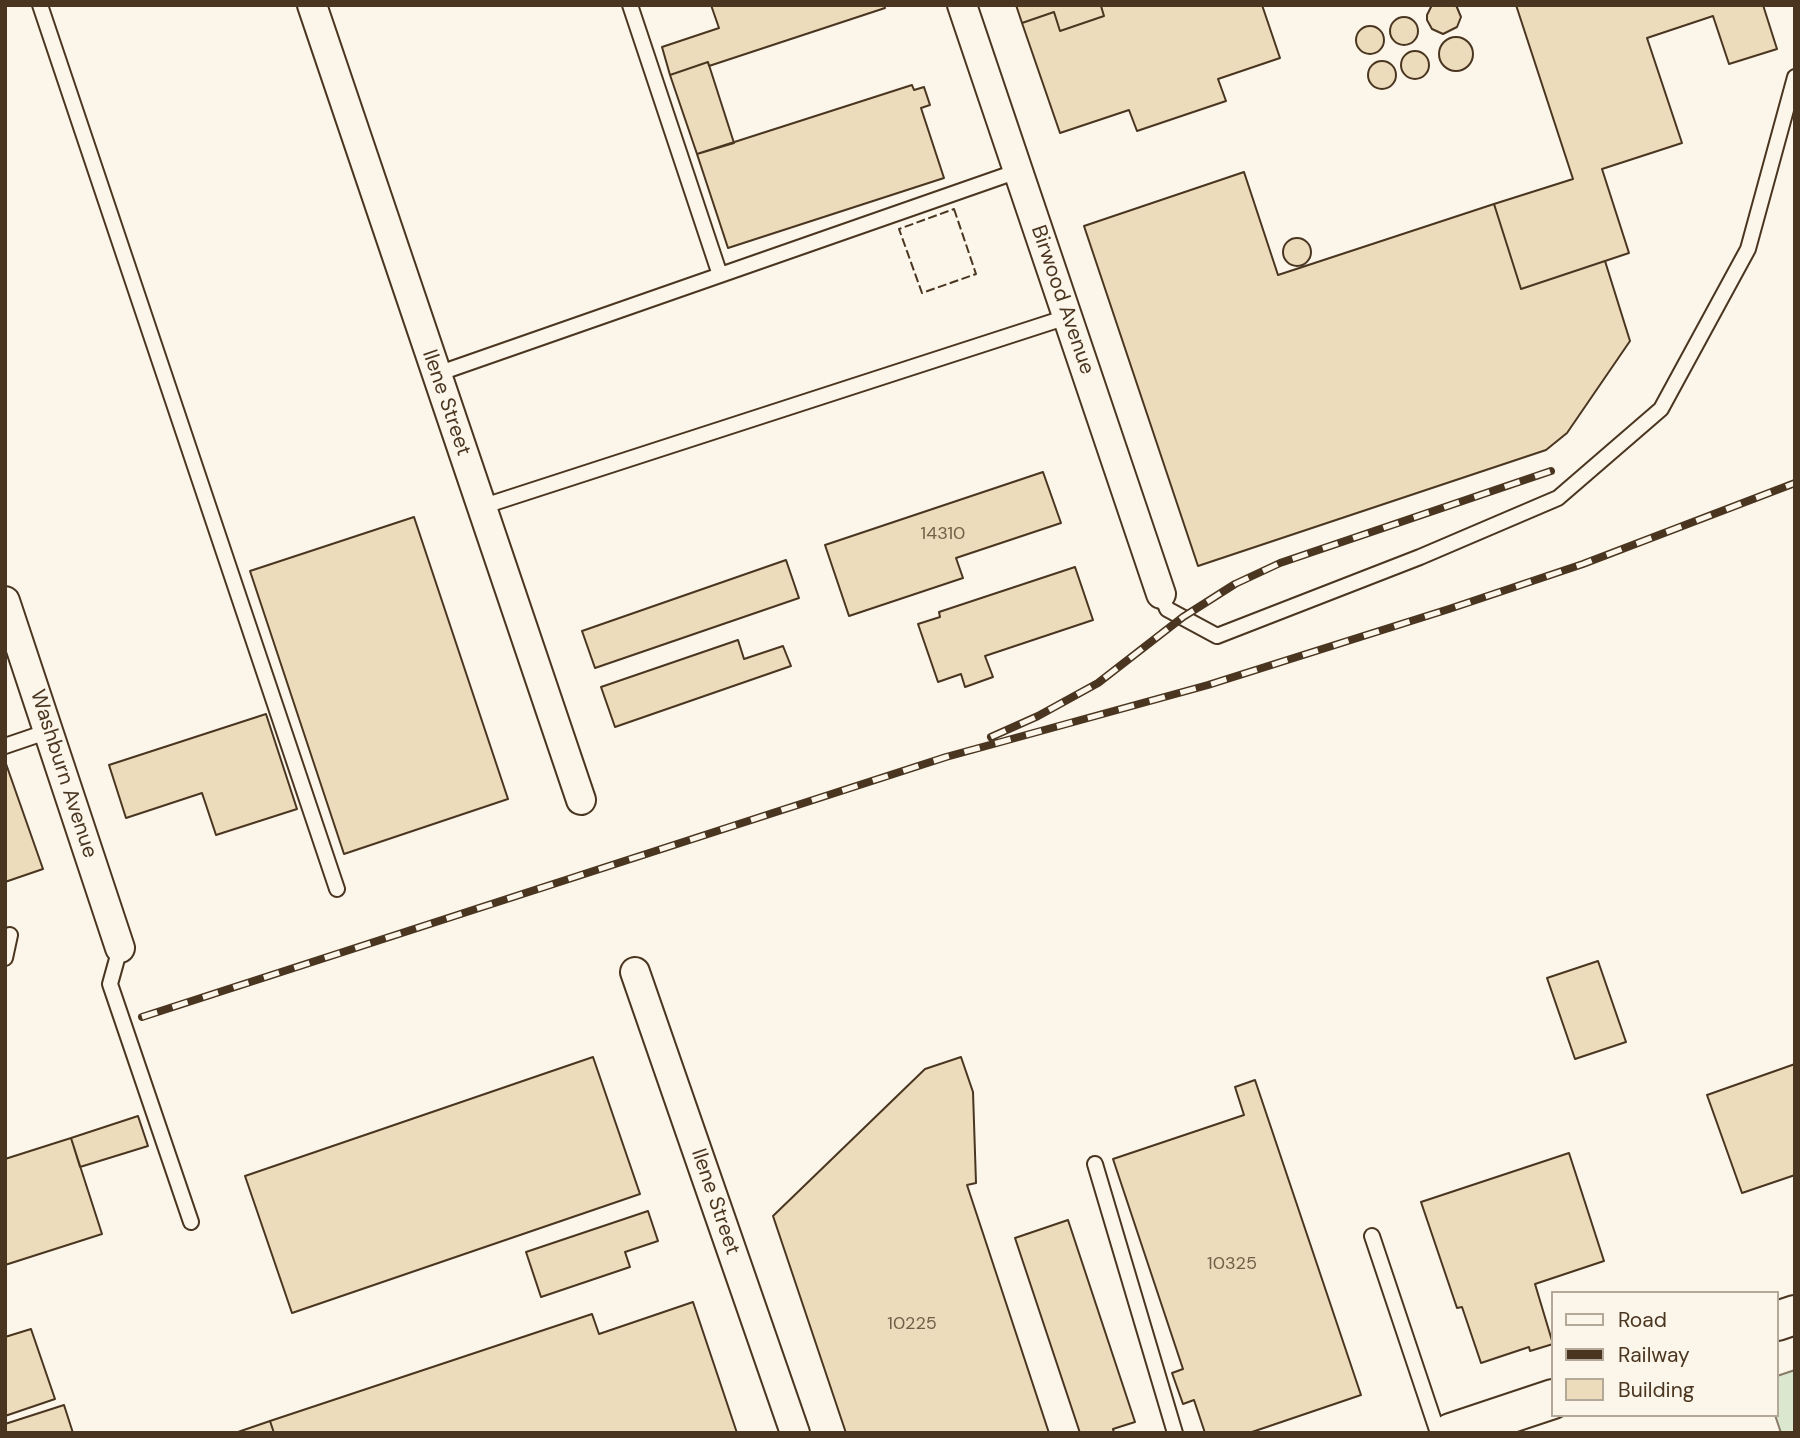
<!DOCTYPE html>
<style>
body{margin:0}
#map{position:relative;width:1800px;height:1438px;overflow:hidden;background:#fbf6e9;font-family:"DM Sans",sans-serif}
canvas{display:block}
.frame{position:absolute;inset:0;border:7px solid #4a3520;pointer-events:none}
.legend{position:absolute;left:1551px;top:1291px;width:228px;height:126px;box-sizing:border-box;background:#fbf6e9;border:2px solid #b4a999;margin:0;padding:9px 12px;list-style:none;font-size:21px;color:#4a3520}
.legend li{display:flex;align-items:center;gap:14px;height:35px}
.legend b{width:35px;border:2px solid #b4a999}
</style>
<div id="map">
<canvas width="1800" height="1438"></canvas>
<div class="frame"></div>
<ul class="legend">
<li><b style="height:9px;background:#fbf6e9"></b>Road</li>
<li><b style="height:9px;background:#4a3520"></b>Railway</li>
<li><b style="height:19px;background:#ecdcbc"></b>Building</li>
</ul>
</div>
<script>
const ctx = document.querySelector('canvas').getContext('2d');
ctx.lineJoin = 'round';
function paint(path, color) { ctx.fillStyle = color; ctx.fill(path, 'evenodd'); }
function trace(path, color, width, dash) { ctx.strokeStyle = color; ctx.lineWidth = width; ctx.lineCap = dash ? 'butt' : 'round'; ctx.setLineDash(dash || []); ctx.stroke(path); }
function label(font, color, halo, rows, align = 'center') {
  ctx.font = font + ' "DM Sans",sans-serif'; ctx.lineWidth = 5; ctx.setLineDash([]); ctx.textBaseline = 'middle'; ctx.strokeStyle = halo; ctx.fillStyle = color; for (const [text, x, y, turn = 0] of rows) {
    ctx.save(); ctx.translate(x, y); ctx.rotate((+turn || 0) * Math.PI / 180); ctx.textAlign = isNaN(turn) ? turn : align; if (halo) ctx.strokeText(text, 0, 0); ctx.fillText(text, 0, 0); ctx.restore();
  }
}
const green = new Path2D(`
 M 1795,1370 L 1795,1433 L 1781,1433 L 1775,1415 L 1777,1415 L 1777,1376 Z`);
paint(green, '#dce7d0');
trace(green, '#887966', 2);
const building = new Path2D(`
 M 711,5 L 884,5 L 885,8 L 709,66 L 708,62 L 670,75 L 662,47 L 719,28 Z
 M 1016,5 L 1102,5 L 1101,6 L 1104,16 L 1060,31 L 1054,12 L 1022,23 Z
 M 1262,5 L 1280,58 L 1218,79 L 1226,101 L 1137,131 L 1129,110 L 1060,133 L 1022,23 L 1054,12 L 1060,31 L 1104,16 L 1101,6 L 1102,5 Z
 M 1432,5 L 1456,5 L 1461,17 L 1457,27 L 1443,34 L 1432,29 L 1427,20 L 1427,15 Z
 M 1516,5 L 1763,5 L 1777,49 L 1729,64 L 1713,16 L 1647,38 L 1682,143 L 1602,169 L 1629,253 L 1521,289 L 1494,204 L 1573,179 Z
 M1390 31a14 14 0 1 1 28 0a14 14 0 1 1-28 0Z
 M1356 40a14 14 0 1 1 28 0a14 14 0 1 1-28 0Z
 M1439 54a17 17 0 1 1 34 0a17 17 0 1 1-34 0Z
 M1401 65a14 14 0 1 1 28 0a14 14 0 1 1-28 0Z
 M1368 75a14 14 0 1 1 28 0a14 14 0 1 1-28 0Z
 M 708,62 L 734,143 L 697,154 L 670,75 Z
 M 912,85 L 914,90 L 924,87 L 930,105 L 921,108 L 944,178 L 728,248 L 697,154 Z
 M 1244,172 L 1278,275 L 1494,204 L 1521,289 L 1605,261 L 1630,341 L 1567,433 L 1546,450 L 1198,566 L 1084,226 Z
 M1283 252a14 14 0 1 1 28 0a14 14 0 1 1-28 0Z
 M 1043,472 L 1061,523 L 956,558 L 963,578 L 849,616 L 825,545 Z
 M 414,517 L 508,799 L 344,854 L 250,571 Z
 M 786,560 L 799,598 L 595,668 L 582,631 Z
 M 1075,567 L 1093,620 L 985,656 L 993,677 L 965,687 L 961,674 L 938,682 L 918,624 L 940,617 L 939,612 Z
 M 738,640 L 744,659 L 783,646 L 791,666 L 615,727 L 601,687 Z
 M 266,714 L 297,809 L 216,835 L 202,793 L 126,818 L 109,765 Z
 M 5,761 L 43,869 L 5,882 Z
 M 1598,961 L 1626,1042 L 1575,1059 L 1547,978 Z
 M 593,1057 L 640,1194 L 292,1313 L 245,1176 Z
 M 961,1057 L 973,1092 L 976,1183 L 967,1185 L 1049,1433 L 846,1433 L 773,1216 L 925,1069 Z
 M 1795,1064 L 1795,1175 L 1742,1193 L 1707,1095 Z
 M 1255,1080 L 1361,1395 L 1249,1433 L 1205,1433 L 1194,1400 L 1183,1404 L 1172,1373 L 1183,1369 L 1113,1159 L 1244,1115 L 1235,1087 Z
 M 138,1116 L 148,1146 L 80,1167 L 71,1138 Z
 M 71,1138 L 102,1234 L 5,1265 L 5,1159 Z
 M 1569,1153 L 1604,1261 L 1535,1284 L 1553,1344 L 1530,1351 L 1529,1347 L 1481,1363 L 1462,1307 L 1457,1308 L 1421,1202 Z
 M 648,1211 L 658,1241 L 625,1252 L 630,1267 L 541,1297 L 526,1252 Z
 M 1068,1220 L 1135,1422 L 1113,1429 L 1114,1433 L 1080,1433 L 1015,1238 Z
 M 693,1302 L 737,1433 L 274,1433 L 270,1421 L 592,1314 L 599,1334 Z
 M 31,1329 L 55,1399 L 5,1416 L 5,1337 Z
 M 64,1405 L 73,1433 L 5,1433 L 5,1424 Z
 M 270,1421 L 274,1433 L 235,1433 Z`);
paint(building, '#ecdcbc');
trace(building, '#4a3520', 2);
const lane = new Path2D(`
 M 40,5 L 337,889
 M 630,5 L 720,275
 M 437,374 L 1018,171
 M 481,507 L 1067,317
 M 1161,594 L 1167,609 L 1217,636 L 1420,557 L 1558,498 L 1661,409 L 1748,249 L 1795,77
 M 5,746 L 49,731
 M 120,948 L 110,984 L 191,1222
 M 5,958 L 10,935
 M 1095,1164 L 1175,1433
 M 1372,1236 L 1438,1433`);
const street = new Path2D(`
 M 312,5 L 581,800
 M 962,5 L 1161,594
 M 5,601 L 120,948
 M 635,972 L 795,1433`);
const secondary = new Path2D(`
 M 1777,1321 L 1795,1315
 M 1451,1433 L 1553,1399`);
trace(lane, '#4a3520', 18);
trace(street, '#4a3520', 32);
trace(secondary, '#4a3520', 42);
trace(lane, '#fbf6e9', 14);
trace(street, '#fbf6e9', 28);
trace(secondary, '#fbf6e9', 38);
const rail = new Path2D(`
 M 991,737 L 1038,716 L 1098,683 L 1183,617 L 1235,584 L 1280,563 L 1551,471
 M 142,1017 L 946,757 L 1208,685 L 1449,609 L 1583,564 L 1795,483`);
trace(rail, '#4a3520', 8);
trace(rail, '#fbf6e9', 5, [16]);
trace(new Path2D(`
 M 954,209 L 976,274 L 922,293 L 899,229 Z`), '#4a3520', 2, [9, 3.5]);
label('18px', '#725f47', null, [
 ["14310",943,534],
 ["10325",1232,1264],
 ["10225",912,1324]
]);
label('21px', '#4a3520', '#fbf6e9', [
 ["Birwood Avenue",1062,300,71],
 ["Ilene Street",446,403,71],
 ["Washburn Avenue",63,774,72],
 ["Ilene Street",715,1202,71]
]);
</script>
